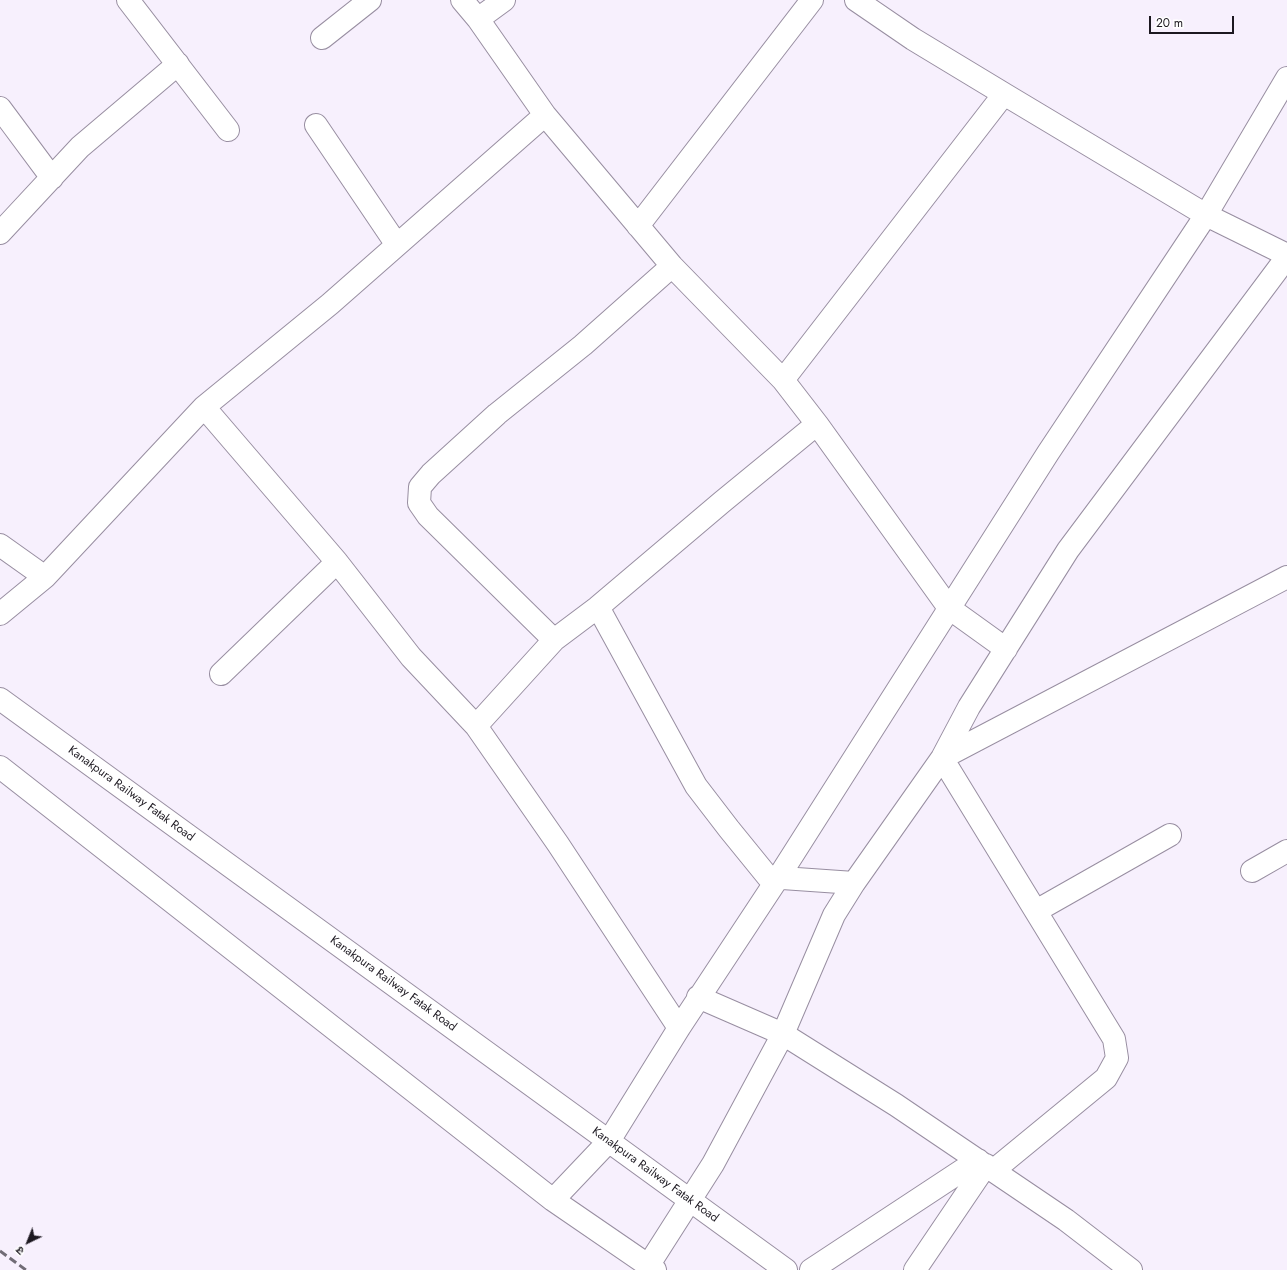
<!DOCTYPE html>
<meta charset="utf-8">
<style>
body{margin:0}
#map{position:relative;width:1287px;height:1270px;overflow:hidden;background:#f7f0fd;font-family:Jost,"Noto Sans Devanagari",sans-serif}
canvas{display:block}
.north{position:absolute;left:8px;top:1222px;width:40px;height:40px;-webkit-text-stroke:3px #fff;paint-order:stroke;rotate:223deg;font-size:11px;font-weight:700;line-height:16px;text-align:center;color:#1c1820}
.north::after{content:'';display:block;margin:auto;width:14px;height:18px;background:#1c1820;clip-path:polygon(50% 0,100% 100%,50% 72%,0 100%)}
.scale{position:absolute;left:1149px;top:16px;width:85px;height:18px;box-sizing:border-box;border:2px solid #1c1820;border-top:0;padding-left:5px;font-size:12px;line-height:14px;white-space:nowrap;color:#1c1820;-webkit-text-stroke:3px #fff;paint-order:stroke}
</style>
<div id="map">
<canvas width="1287" height="1270"></canvas>
<div class="north">उ</div>
<div class="scale">20 m</div>
</div>
<script>
const ctx = document.querySelector('canvas').getContext('2d');
ctx.lineJoin = 'round';
function trace(path, color, width, dash) { ctx.strokeStyle = color; ctx.lineWidth = width; ctx.lineCap = dash ? 'butt' : 'round'; ctx.setLineDash(dash || []); ctx.stroke(path); }
function label(font, color, halo, rows, align = 'center') {
  ctx.font = font + ' Jost,sans-serif'; ctx.lineWidth = 3; ctx.setLineDash([]); ctx.textBaseline = 'middle'; ctx.strokeStyle = halo; ctx.fillStyle = color; for (const [text, x, y, turn = 0] of rows) {
    ctx.save(); ctx.translate(x, y); ctx.rotate((+turn || 0) * Math.PI / 180); ctx.textAlign = isNaN(turn) ? turn : align; if (halo) ctx.strokeText(text, 0, 0); ctx.fillText(text, 0, 0); ctx.restore();
  }
}
const minor = new Path2D(`
 M 128,0 L 228,130
 M 856,0 L 913,39 L 1004,94
 M 478,19 L 504,0
 M 322,38 L 370,0
 M 0,108 L 52,178
 M 545,115 L 672,266 L 783,380 L 817,424 L 949,608 L 1006,649
 M 316,125 L 397,245
 M 638,226 L 812,0
 M 0,233 L 80,147 L 178,64
 M 672,266 L 583,345 L 497,414 L 431,474 L 420,487 L 419,503 L 428,516 L 554,640 L 598,607 L 722,502 L 817,424
 M 783,380 L 1004,94 L 1206,215 L 1287,255
 M 204,407 L 337,562 L 411,657 L 476,726 L 558,844 L 679,1028
 M 0,545 L 45,577
 M 598,607 L 696,786 L 729,829 L 768,877 L 854,883
 M 0,614 L 45,577 L 204,407 L 330,304 L 545,115 L 478,19 L 462,0
 M 221,674 L 337,562
 M 0,699 L 786,1270
 M 476,726 L 554,640
 M 0,767 L 553,1200 L 655,1270
 M 1252,871 L 1287,851
 M 1036,911 L 1170,835
 M 698,997 L 783,1034 L 896,1105 L 1066,1220 L 1131,1270
 M 994,1170 L 1106,1078 L 1117,1058 L 1114,1039 L 942,758 L 1287,577
 M 553,1200 L 609,1141 L 679,1028 L 778,878 L 1048,453 L 1206,215 L 1287,78
 M 648,1266 L 713,1164 L 783,1034 L 834,915 L 854,883 L 942,758 L 969,707 L 1068,550 L 1287,257
 M 811,1270 L 978,1160
 M 915,1270 L 986,1165`);
trace(minor, '#988ea1', 24);
trace(minor, '#fff', 22);
trace(new Path2D(`
 M 0,1251 L 26,1270`), '#716c76', 3, [8, 4]);
label('12px', '#1c1820', '#fff', [
 ["Kanakpura Railway Fatak Road",131,794,36],
 ["Kanakpura Railway Fatak Road",393,984,36],
 ["Kanakpura Railway Fatak Road",655,1175,36]
]);
</script>
